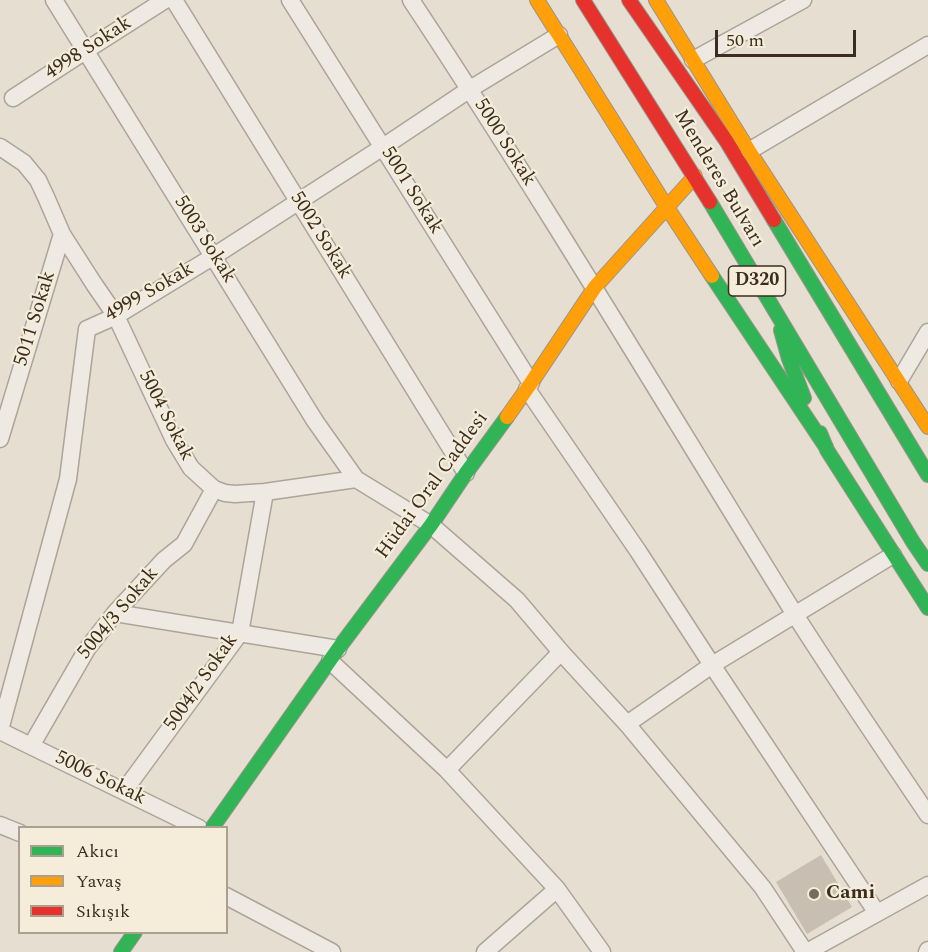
<!DOCTYPE html>
<meta charset="utf-8">
<style>
body{margin:0}
#map{position:relative;width:928px;height:952px;overflow:hidden;background:#e6dfd1;font-family:Spectral,serif}
canvas{display:block}
.legend{position:absolute;left:18px;top:826px;width:210px;height:108px;box-sizing:border-box;background:#f5edd9;border:2px solid #aba08f;margin:0;padding:8px 10px;list-style:none;font-size:18px;color:#3b2d21}
.legend li{display:flex;align-items:center;gap:12px;height:30px}
.legend b{width:30px;border:2px solid #aba08f}
.scale{position:absolute;left:715px;top:30px;width:141px;height:27px;box-sizing:border-box;border:3px solid #3b2d21;border-top:0;padding-left:8px;font-size:18px;line-height:21px;white-space:nowrap;color:#3b2d21;-webkit-text-stroke:4px #f5edd9;paint-order:stroke}
</style>
<div id="map">
<canvas width="928" height="952"></canvas>
<ul class="legend">
<li><b style="height:8px;background:#30b455"></b>Akıcı</li>
<li><b style="height:8px;background:#ff9f0a"></b>Yavaş</li>
<li><b style="height:8px;background:#e5322d"></b>Sıkışık</li>
</ul>
<div class="scale">50 m</div>
</div>
<script>
const ctx = document.querySelector('canvas').getContext('2d');
ctx.lineJoin = 'round';
function paint(path, color) { ctx.fillStyle = color; ctx.fill(path, 'evenodd'); }
function trace(path, color, width, dash) { ctx.strokeStyle = color; ctx.lineWidth = width; ctx.lineCap = dash ? 'butt' : 'round'; ctx.setLineDash(dash || []); ctx.stroke(path); }
function label(font, color, halo, rows, align = 'center') {
  ctx.font = font + ' Spectral,serif'; ctx.lineWidth = 4.5; ctx.setLineDash([]); ctx.textBaseline = 'middle'; ctx.strokeStyle = halo; ctx.fillStyle = color; for (const [text, x, y, turn = 0] of rows) {
    ctx.save(); ctx.translate(x, y); ctx.rotate((+turn || 0) * Math.PI / 180); ctx.textAlign = isNaN(turn) ? turn : align; if (halo) ctx.strokeText(text, 0, 0); ctx.fillText(text, 0, 0); ctx.restore();
  }
}
paint(new Path2D(`
 M 821,855 L 852,907 L 807,934 L 776,882 Z`), '#c9beb2');
const street = new Path2D(`
 M 54,0 L 315,421 L 356,479
 M 174,0 L 466,473
 M 290,0 L 531,383
 M 411,0 C 544,201 667,408 794,613 C 837,681 883,748 928,815
 M 693,60 L 803,0
 M 13,98 L 85,51 L 165,0
 M 0,147 L 24,163 L 38,180 L 46,197 L 62,234 L 94,284 L 116,316 L 174,440 L 191,468 L 214,489 L 225,493 L 235,494 L 265,492 L 356,479 L 431,525 L 517,600 L 561,652 L 627,724 L 763,888 L 805,952
 M 749,151 L 928,45
 M 899,381 L 928,332
 M 527,389 L 638,551 L 712,665 L 877,913
 M 0,439 L 62,234
 M 115,613 L 338,649
 M 330,661 L 447,770 L 557,889 L 602,952
 M 627,724 L 712,665 L 893,555
 M 0,730 L 68,479 L 87,329 L 116,316 L 214,256 L 383,147 L 470,89 L 559,35
 M 0,731 L 199,828
 M 31,746 L 87,649 L 115,613 L 164,560 L 184,544 L 214,489
 M 447,770 L 561,652
 M 124,791 L 240,633 L 265,492
 M 0,825 L 20,833
 M 226,896 L 332,952
 M 485,952 L 557,889
 M 807,952 L 928,885
 M 927,952 L 928,950`);
const fast = new Path2D(`
 M 710,202 L 913,542 L 928,564
 M 774,220 L 928,475
 M 712,276 L 826,447
 M 781,330 L 789,359 L 804,398
 M 820,433 L 827,450 L 928,608
 M 212,828 L 338,649 L 431,525 L 466,473 L 507,417
 M 121,952 L 135,932`);
const slow = new Path2D(`
 M 537,0 L 666,206 L 712,276
 M 656,0 L 749,151 L 928,427
 M 507,417 L 531,383 L 595,287 L 695,176`);
const jam = new Path2D(`
 M 583,0 L 710,202
 M 629,0 L 727,142 L 774,220`);
trace(street, '#aca499', 19);
trace(fast, '#9b948a', 16);
trace(slow, '#9b948a', 16);
trace(jam, '#9b948a', 16);
trace(street, '#eeeae3', 16);
trace(fast, '#30b455', 14);
trace(slow, '#ff9f0a', 14);
trace(jam, '#e5322d', 14);
for (const [x, y, r, color] of [
 [814,894,6,"#776b5f"]
]) { const dot = new Path2D(); dot.arc(x, y, r, 0, 2 * Math.PI); ctx.fillStyle = color; ctx.fill(dot); trace(dot, '#f5edd9', 2); }
for (const [x, y, w] of [
 [757,281,57]
]) { const box = new Path2D(); box.roundRect(x - w / 2, y - 15, w, 30, 4.5); ctx.fillStyle = '#f5edd9'; ctx.fill(box); trace(box, '#3b2d21', 1.5); }
label('bold 18px', '#3b2d21', null, [
 ["D320",757,281]
]);
label('20px', '#3b2d21', '#f5edd9', [
 ["4998 Sokak",89,49,-33],
 ["5000 Sokak",504,143,58],
 ["Menderes Bulvarı",718,179,59],
 ["5001 Sokak",411,191,58],
 ["5002 Sokak",320,236,58],
 ["5003 Sokak",204,240,58],
 ["4999 Sokak",150,293,-30],
 ["5011 Sokak",36,319,-73],
 ["5004 Sokak",165,416,63],
 ["Hüdai Oral Caddesi",433,486,-54],
 ["5004/3 Sokak",119,614,-50],
 ["5004/2 Sokak",202,683,-55],
 ["5006 Sokak",100,779,26]
]);
label('bold 20px', '#3b2d21', '#f5edd9', [
 ["Cami",826,894]
], 'left');
</script>
